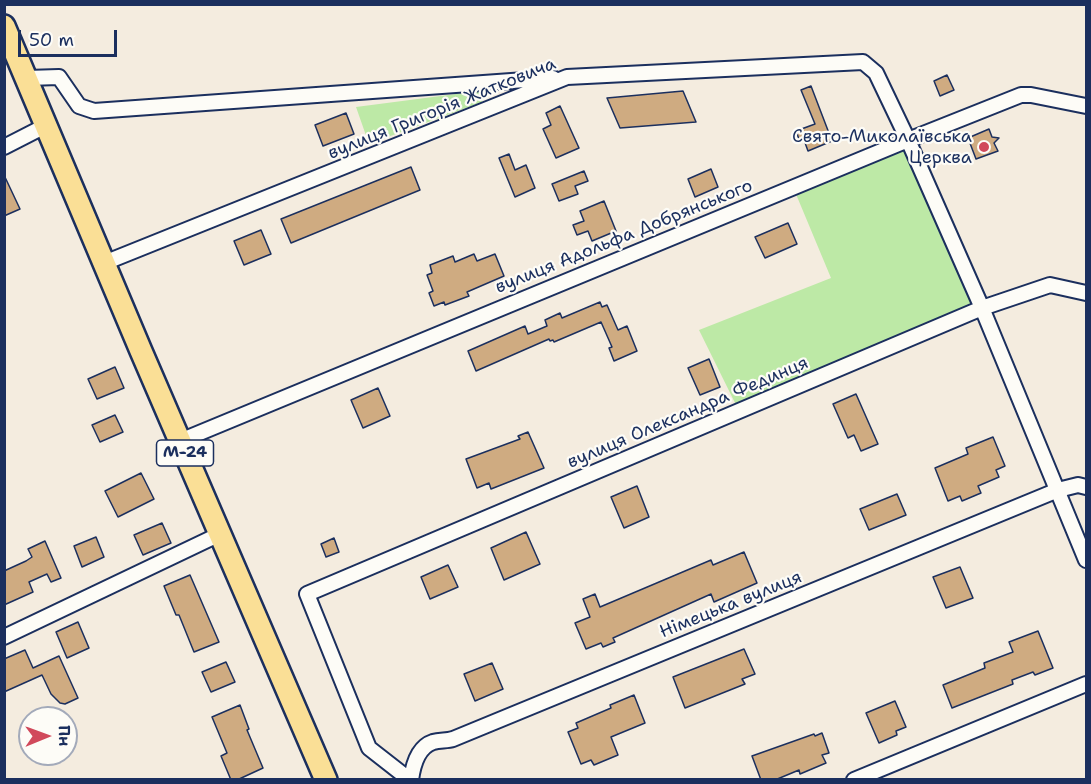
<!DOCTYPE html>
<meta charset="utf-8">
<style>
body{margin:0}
#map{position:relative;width:1091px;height:784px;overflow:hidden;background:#f4ecdf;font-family:"Shantell Sans",sans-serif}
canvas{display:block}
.frame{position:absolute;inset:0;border:6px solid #1b2f5e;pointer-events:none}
.north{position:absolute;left:18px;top:706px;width:60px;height:60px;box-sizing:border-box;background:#fdfcf7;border:2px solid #a3aaba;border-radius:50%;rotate:89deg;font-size:16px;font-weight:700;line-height:24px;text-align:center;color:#1b2f5e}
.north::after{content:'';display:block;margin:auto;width:21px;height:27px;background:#d1495b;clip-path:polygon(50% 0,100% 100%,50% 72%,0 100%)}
.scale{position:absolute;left:18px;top:30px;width:99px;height:27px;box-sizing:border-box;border:3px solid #1b2f5e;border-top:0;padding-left:8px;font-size:18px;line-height:21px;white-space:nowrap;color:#1b2f5e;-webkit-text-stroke:4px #fdfcf7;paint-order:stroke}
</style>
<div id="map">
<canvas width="1091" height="784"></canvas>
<div class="frame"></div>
<div class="north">Пн</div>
<div class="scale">50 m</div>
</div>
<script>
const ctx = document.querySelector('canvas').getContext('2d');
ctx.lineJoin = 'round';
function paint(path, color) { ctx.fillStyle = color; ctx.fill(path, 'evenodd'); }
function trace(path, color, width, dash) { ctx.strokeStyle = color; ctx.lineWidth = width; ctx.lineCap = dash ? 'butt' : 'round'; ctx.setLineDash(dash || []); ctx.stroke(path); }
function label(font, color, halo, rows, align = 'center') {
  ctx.font = font + ' "Shantell Sans",sans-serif'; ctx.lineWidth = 4.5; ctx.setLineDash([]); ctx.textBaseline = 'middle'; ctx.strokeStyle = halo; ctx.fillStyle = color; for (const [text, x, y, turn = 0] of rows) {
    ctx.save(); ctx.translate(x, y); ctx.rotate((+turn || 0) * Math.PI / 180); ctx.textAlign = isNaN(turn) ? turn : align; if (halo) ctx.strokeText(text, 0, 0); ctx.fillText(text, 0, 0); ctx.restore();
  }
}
paint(new Path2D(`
 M 479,91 L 482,102 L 369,144 L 356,107 Z
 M 908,140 L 982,308 L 739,411 L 699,330 L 831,278 L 793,187 Z`), '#bde9a6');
const building = new Path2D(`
 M 947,75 L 954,90 L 940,96 L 934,81 Z
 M 811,86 L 832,141 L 808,151 L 804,140 L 800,142 L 796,131 L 815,124 L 801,90 Z
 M 683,91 L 696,122 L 620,128 L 607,98 Z
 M 560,106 L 579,148 L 556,158 L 543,129 L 551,125 L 546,113 Z
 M 346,113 L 354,134 L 323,146 L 315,125 Z
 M 989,129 L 992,137 L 999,138 L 994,143 L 998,151 L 976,159 L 968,138 Z
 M 509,154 L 515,170 L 526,165 L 535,188 L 515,197 L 499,158 Z
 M 411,167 L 420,190 L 291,243 L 281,219 Z
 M 711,169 L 718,187 L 695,197 L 688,179 Z
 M 584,171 L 588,181 L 575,186 L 578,194 L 559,201 L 552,184 Z
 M 4,175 L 20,209 L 4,216 Z
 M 604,201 L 616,231 L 592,241 L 588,231 L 577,235 L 573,225 L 584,221 L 580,211 Z
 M 788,223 L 797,244 L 765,258 L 755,237 Z
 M 261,230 L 271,254 L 244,265 L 234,241 Z
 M 474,254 L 477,261 L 495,254 L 504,276 L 467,292 L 469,296 L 445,305 L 444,302 L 434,306 L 429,293 L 433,291 L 427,275 L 432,273 L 430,265 L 453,256 L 455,262 Z
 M 600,302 L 602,307 L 607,305 L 618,330 L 627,326 L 637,351 L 614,361 L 609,348 L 612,347 L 601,322 L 554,342 L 553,340 L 550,341 L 549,339 L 476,371 L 468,351 L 525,326 L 528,334 L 547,326 L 545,320 L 560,313 L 562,318 Z
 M 709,359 L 720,387 L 700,395 L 688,368 Z
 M 115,367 L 124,388 L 97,399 L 88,379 Z
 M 378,388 L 390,416 L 363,428 L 351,400 Z
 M 856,394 L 878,444 L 861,451 L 854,435 L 848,438 L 833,404 Z
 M 115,415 L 123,432 L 100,442 L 92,425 Z
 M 528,432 L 544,468 L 491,489 L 489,483 L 477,488 L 466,459 L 520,439 L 518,436 Z
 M 993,437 L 1005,466 L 996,470 L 999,477 L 978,486 L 981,493 L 962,501 L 960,496 L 948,501 L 935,468 L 968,454 L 966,448 Z
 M 141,473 L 154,499 L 118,517 L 105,491 Z
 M 637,486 L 649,517 L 624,528 L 611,497 Z
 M 897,494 L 906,515 L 869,530 L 860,509 Z
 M 162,523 L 171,543 L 143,555 L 134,535 Z
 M 526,532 L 540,564 L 504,580 L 491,548 Z
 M 96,537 L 104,557 L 82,567 L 74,546 Z
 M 334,538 L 339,552 L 326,557 L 321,544 Z
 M 45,541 L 61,578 L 51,582 L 47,574 L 29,582 L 33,592 L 4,605 L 4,571 L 26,561 L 32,557 L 28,549 Z
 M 744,552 L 757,583 L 714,602 L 711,594 L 613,638 L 615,642 L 603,647 L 601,643 L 586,649 L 575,623 L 590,617 L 583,599 L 595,594 L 600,607 L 711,560 L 713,565 Z
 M 448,565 L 458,587 L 430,599 L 421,577 Z
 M 960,567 L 973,598 L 946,608 L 933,577 Z
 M 190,575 L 219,642 L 194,652 L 179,615 L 176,615 L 164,586 Z
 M 78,622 L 89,648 L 67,658 L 56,632 Z
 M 1038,631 L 1053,668 L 1035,675 L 1033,672 L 1012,680 L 1013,684 L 952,708 L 943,685 L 985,668 L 984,663 L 1013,652 L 1009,642 Z
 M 744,649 L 755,674 L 742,679 L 745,684 L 685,708 L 673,677 Z
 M 25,650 L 33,668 L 59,656 L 78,698 L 65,704 L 60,703 L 51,694 L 42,675 L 4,692 L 4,659 Z
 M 226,662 L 235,682 L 211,692 L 202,672 Z
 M 492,663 L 503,689 L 475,701 L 464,674 Z
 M 634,695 L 645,723 L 611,737 L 618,755 L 594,765 L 591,760 L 581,764 L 568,732 L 578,728 L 576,723 L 611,708 L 610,705 Z
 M 895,701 L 906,727 L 896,731 L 897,735 L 879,743 L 866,713 Z
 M 240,705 L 249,729 L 247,730 L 263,768 L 237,780 L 231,780 L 221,756 L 227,753 L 212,717 Z
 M 822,733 L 829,753 L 822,755 L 826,763 L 800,774 L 799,770 L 775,780 L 761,780 L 752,756 L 814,734 L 815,736 Z`);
paint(building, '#cfab81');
trace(building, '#1b2f5e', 1.5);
const minor = new Path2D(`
 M 27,78 L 59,77 L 79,106 L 94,111 L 553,78
 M 4,147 L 47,125
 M 104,263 L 567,77 L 863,62 L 876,73 L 908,140 L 982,308 L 1086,560
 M 180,441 L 908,140 L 1021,95 L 1031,95 L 1086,106
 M 4,637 L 220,534
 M 410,780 L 369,748 L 307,594 L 982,308 L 1050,285 L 1086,293
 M 411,780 C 413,765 418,747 433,742 C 440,740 447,741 453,739 L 1058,490 L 1078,485 L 1086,487
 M 854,780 L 1086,684`);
const highway = new Path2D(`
 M 4,26 L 141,351 L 326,780`);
trace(minor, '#1b2f5e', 18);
trace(highway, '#1b2f5e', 26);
trace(minor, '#fdfcf7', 14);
trace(highway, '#fadf96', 21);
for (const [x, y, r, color] of [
 [984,147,6,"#d1495b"]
]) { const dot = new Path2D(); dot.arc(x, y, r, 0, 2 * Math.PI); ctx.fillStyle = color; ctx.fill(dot); trace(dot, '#fdfcf7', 2); }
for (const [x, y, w] of [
 [185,453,57]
]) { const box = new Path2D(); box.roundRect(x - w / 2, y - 13, w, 26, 4.5); ctx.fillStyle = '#fdfcf7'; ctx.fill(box); trace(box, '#1b2f5e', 1.5); }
label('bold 16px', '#1b2f5e', null, [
 ["М-24",185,453]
]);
label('18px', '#1b2f5e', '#fdfcf7', [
 ["вулиця Григорія Жатковича",442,109,-22],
 ["вулиця Адольфа Добрянського",624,237,-22],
 ["вулиця Олександра Фединця",688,413,-23],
 ["Німецька вулиця",731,605,-22]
]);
label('18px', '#1b2f5e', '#fdfcf7', [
 ["Свято-Миколаївська",972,137],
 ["Церква",972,158]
], 'right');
</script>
